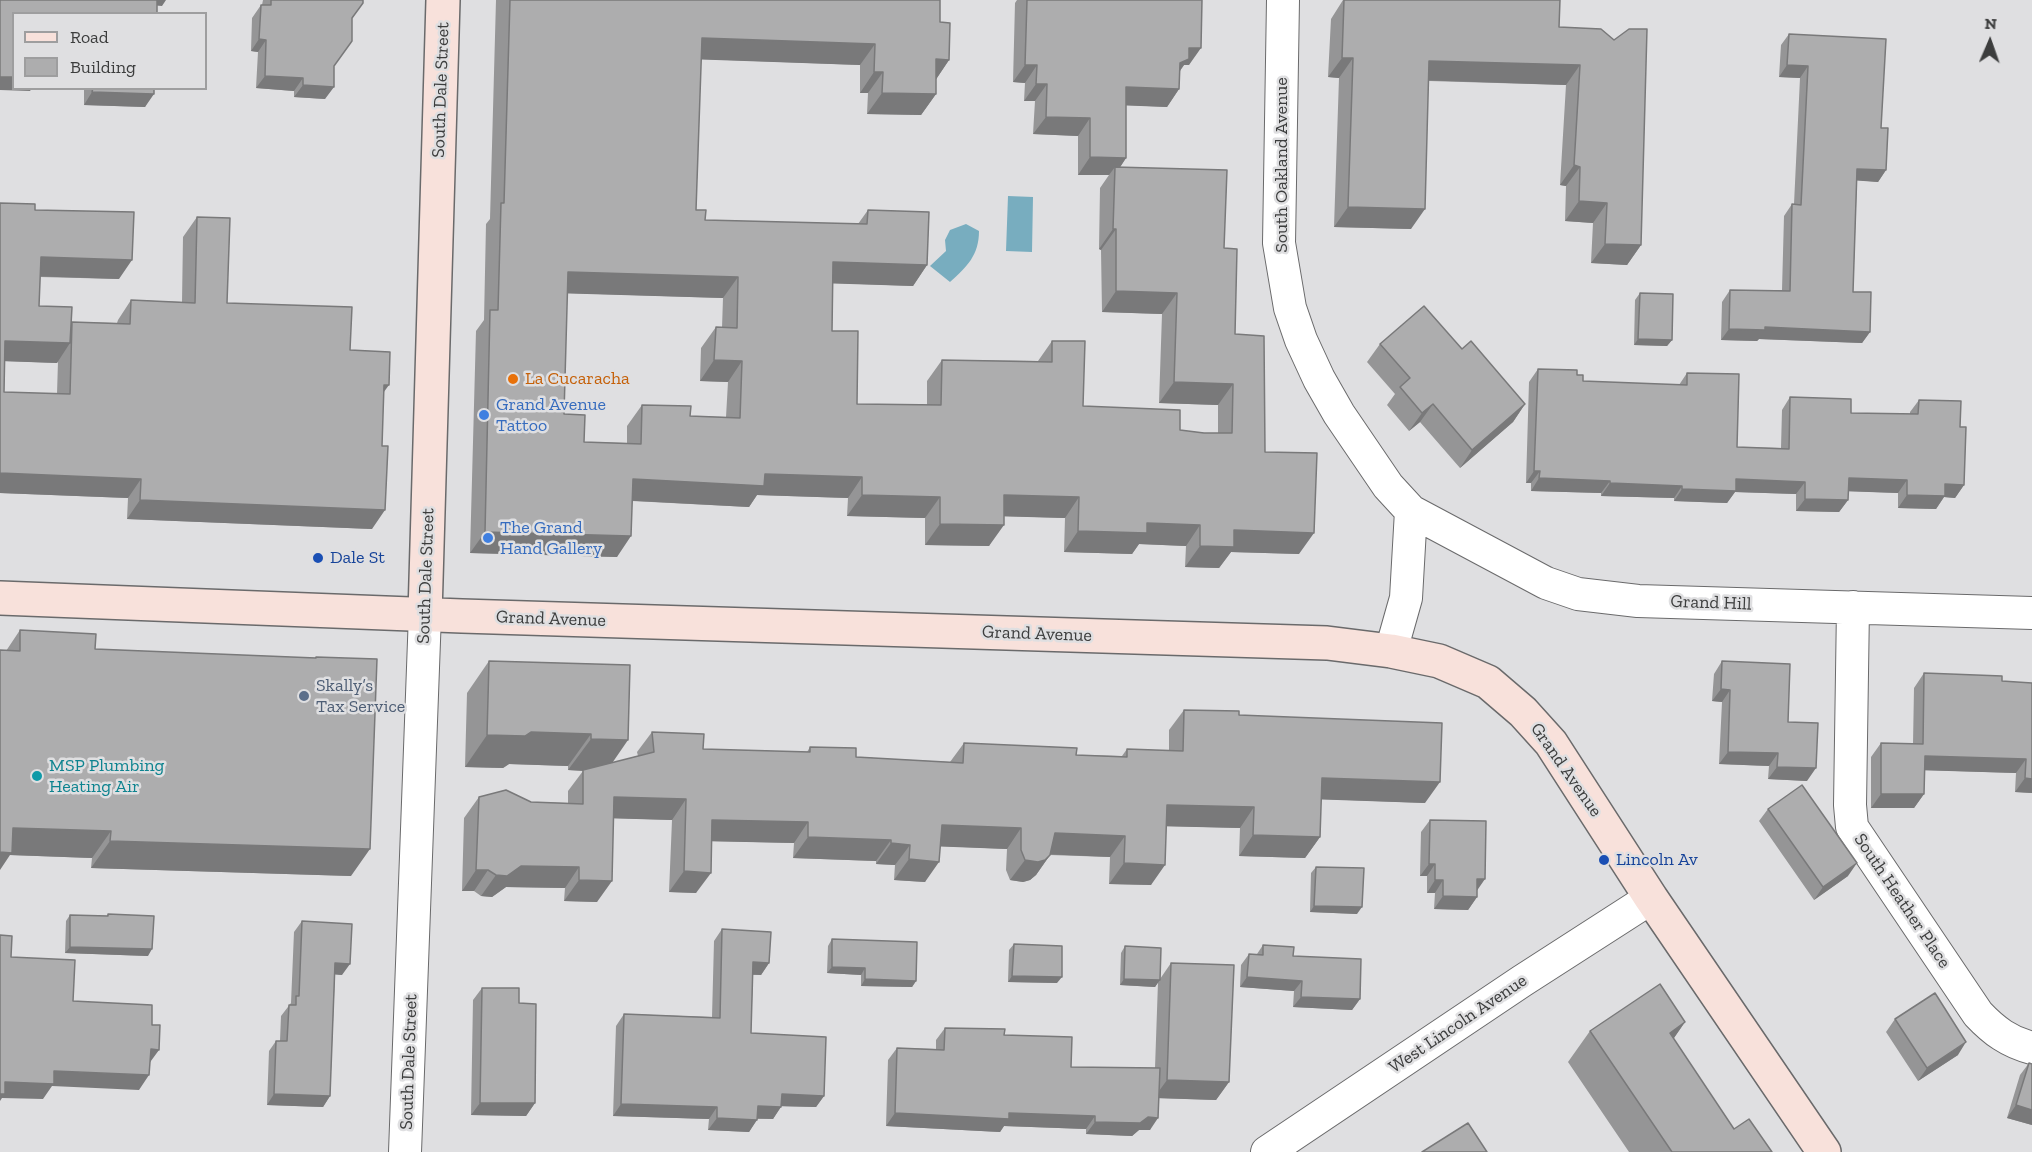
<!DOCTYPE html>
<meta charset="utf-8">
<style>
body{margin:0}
#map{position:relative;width:2032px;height:1152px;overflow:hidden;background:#dfdfe1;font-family:"Zilla Slab",serif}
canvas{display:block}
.legend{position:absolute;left:12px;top:12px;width:195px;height:78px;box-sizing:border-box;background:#dfdfe1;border:2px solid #9e9e9f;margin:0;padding:8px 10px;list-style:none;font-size:18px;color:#3c3d3d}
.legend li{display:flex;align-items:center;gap:12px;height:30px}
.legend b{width:30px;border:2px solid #9e9e9f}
.north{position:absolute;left:1960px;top:12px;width:60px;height:60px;-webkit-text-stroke:4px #dfdfe1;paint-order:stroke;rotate:2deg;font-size:16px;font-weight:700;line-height:24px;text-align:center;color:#3c3d3d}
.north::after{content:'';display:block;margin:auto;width:21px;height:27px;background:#3c3d3d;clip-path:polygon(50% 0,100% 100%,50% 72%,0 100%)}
</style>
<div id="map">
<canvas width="2032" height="1152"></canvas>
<ul class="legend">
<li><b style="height:8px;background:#f8e1db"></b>Road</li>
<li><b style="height:16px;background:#adadae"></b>Building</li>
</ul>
<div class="north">N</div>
</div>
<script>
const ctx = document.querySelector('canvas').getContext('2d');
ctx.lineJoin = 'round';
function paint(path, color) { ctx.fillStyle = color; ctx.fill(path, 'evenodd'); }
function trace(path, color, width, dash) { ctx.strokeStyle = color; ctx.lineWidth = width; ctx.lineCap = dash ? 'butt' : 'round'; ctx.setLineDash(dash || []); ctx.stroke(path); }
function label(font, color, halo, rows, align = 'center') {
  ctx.font = font + ' "Zilla Slab",serif'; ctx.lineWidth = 5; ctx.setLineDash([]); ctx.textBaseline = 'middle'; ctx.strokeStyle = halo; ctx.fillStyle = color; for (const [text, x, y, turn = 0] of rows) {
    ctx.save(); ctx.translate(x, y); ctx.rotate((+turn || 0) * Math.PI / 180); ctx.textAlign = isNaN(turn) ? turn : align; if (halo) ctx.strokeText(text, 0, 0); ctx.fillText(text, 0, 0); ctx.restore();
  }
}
paint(new Path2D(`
 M 1008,196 L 1033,197 L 1032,252 L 1006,251 Z
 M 966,224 L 979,231 C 979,255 967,267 950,282 L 930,266 L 946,251 L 945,240 L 950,230 Z`), '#78adbf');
const minor = new Path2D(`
 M 1283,0 L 1279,243 L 1290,308 L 1301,340 L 1319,379 L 1339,414 L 1388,486 L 1411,511 L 1546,583 L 1578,594 L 1638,601 L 2032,613
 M 1853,607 L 1850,805 L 1852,827 L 1978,1014 C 1994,1031 2009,1042 2032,1048
 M 1391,651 L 1406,598 L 1411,511
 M 405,1152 L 425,614
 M 1267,1152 L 1522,981 L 1651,898`);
const secondary = new Path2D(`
 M 0,598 L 462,616 L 1327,643 L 1391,651 L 1439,661 L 1488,682 L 1523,712 L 1551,743 L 1651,898 L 1824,1152
 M 425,614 L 443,0`);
trace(minor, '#6a6a6b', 34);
trace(secondary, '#6a6a6b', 36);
trace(minor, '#fff', 32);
trace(secondary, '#f8e1db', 33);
paint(new Path2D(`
 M 263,0 L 363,0 L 352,19 L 334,66 L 325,99 L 294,97 L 294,91 L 256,88 L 258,52 L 251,51 L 252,18 L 261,5 L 262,5 Z
 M 496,0 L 940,0 L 940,22 L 949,60 L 936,79 L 936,94 L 921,115 L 867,114 L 868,93 L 860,93 L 860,65 L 701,59 L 696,210 L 705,220 L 858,224 L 868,210 L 927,265 L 913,286 L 833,283 L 832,331 L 857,404 L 927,405 L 927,381 L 942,360 L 1038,361 L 1052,341 L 1083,406 L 1180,430 L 1204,433 L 1218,433 L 1218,405 L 1159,403 L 1162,314 L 1102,312 L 1101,250 L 1099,249 L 1100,188 L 1109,175 L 1078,175 L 1078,136 L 1033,134 L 1035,101 L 1024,101 L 1025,83 L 1013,82 L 1015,3 L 1017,0 L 1202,0 L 1189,65 L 1184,65 L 1180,71 L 1179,89 L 1167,107 L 1126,105 L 1126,158 L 1120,167 L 1224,248 L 1235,334 L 1265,452 L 1299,554 L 1231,552 L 1219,568 L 1185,567 L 1186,546 L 1139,544 L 1132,554 L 1064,552 L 1065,518 L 1004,516 L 989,546 L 925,545 L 925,518 L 847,516 L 848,498 L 757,495 L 749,507 L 632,501 L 617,557 L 470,553 L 476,331 L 484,320 L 486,224 L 490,219 ZM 567,293 L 723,298 L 722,328 L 716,327 L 701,348 L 700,381 L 728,382 L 726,417 L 690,416 L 642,405 L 627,426 L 627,443 L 584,442 L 564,414 Z
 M 1343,0 L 1560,0 L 1559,27 L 1601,29 L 1641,245 L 1627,265 L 1591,263 L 1593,223 L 1565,221 L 1566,186 L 1560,185 L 1566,85 L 1429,81 L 1411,229 L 1334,227 L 1339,78 L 1328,77 L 1331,19 Z
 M 1789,34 L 1881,128 L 1886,170 L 1878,182 L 1857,180 L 1853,292 L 1870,332 L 1862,343 L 1759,339 L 1757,341 L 1721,340 L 1722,302 L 1730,290 L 1782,290 L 1784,216 L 1792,204 L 1794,204 L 1800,78 L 1779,77 L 1781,45 Z
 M 84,88 L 154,88 L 145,107 L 84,105 Z
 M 0,203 L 35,210 L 119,279 L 40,277 L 39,306 L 71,323 L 72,322 L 117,323 L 118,320 L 131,300 L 182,302 L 183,237 L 197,217 L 227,303 L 350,350 L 384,392 L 372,529 L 127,519 L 128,498 L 0,493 ZM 5,361 L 57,363 L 58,361 L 57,394 L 4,392 Z
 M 1640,293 L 1672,340 L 1667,346 L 1634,345 L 1635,300 Z
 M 1380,344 L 1462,349 L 1525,404 L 1513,422 L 1460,468 L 1420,422 L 1409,431 L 1387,405 L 1395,394 L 1367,362 Z
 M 1538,369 L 1577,375 L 1583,381 L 1679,385 L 1687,373 L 1737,447 L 1781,448 L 1782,410 L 1790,397 L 1851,413 L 1910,414 L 1910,412 L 1919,400 L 1960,427 L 1964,485 L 1955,498 L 1944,497 L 1936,509 L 1898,508 L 1898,493 L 1848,491 L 1848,500 L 1839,512 L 1796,511 L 1796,494 L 1735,492 L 1727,503 L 1674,501 L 1674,498 L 1601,496 L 1601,493 L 1531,491 L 1531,483 L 1526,483 L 1529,382 Z
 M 20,630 L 95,649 L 315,658 L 316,657 L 351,876 L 91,868 L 92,858 L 10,855 L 6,651 Z
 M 489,661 L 630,665 L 612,763 L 638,756 L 637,752 L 652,732 L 703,749 L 807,752 L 810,747 L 856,757 L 950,762 L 964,743 L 1076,755 L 1122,756 L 1127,749 L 1169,751 L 1169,730 L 1184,710 L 1239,715 L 1425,803 L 1321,799 L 1320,837 L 1305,858 L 1239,856 L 1240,828 L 1167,826 L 1151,885 L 1109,884 L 1110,857 L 1050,855 L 1036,875 L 1030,880 L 1023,882 L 1010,880 L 1006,870 L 1007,849 L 940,846 L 925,882 L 894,880 L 895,865 L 876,864 L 876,861 L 793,858 L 794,843 L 712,841 L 696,893 L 669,892 L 672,820 L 614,818 L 597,902 L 564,901 L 565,888 L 506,887 L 492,897 L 481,896 L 474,891 L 462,891 L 464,818 L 479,797 L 531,802 L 568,803 L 568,791 L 583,771 L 568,770 L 568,766 L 509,764 L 503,768 L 465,767 L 467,693 Z
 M 1722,661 L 1788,722 L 1807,781 L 1768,779 L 1769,766 L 1719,764 L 1722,702 L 1712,701 L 1714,674 Z
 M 1924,673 L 2002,681 L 2032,683 L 2032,793 L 2015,792 L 2016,773 L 1924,770 L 1924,794 L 1914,808 L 1871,808 L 1871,757 L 1881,743 L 1913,744 L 1914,688 Z
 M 1768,809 L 1848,876 L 1814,900 L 1759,821 Z
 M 1430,820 L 1477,890 L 1477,897 L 1468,910 L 1434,909 L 1435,893 L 1427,893 L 1427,876 L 1420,876 L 1421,832 Z
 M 1316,867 L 1357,914 L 1310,912 L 1311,873 Z
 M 108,914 L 148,956 L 65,953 L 66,921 L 70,915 L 107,916 Z
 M 302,921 L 342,975 L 335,974 L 330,1096 L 323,1107 L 267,1105 L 269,1051 L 276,1041 L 280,1041 L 281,1016 L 291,1003 L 294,932 Z
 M 722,929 L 769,963 L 761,975 L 753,975 L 751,1033 L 824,1096 L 816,1107 L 781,1106 L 773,1119 L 757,1119 L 749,1132 L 708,1130 L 709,1119 L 613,1116 L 616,1026 L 624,1014 L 712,1017 L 714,941 Z
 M 832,939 L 916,981 L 912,987 L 861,986 L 861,975 L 827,973 L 828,946 Z
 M 1014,944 L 1057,983 L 1008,982 L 1009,950 Z
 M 1263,945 L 1293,956 L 1360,999 L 1352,1010 L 1293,1007 L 1294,991 L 1240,987 L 1241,965 L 1249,954 L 1257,954 Z
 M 1125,946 L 1160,979 L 1171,963 L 1229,1082 L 1216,1100 L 1159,1098 L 1150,1130 L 1139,1130 L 1132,1136 L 1086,1134 L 1086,1129 L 1004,1126 L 1000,1132 L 886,1126 L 888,1060 L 897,1048 L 936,1049 L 936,1040 L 945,1028 L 1004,1035 L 1071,1067 L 1155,1068 L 1158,982 L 1155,987 L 1120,985 L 1121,953 Z
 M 482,988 L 519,1003 L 535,1103 L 526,1116 L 471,1115 L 473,1000 Z
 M 1895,1019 L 1958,1055 L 1918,1081 L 1886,1032 Z
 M 1685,1022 L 1673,1039 L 1734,1129 L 1772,1152 L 1629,1152 L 1568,1062 L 1590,1031 Z
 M 2029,1063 L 2032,1064 L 2032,1125 L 2007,1118 L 2020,1075 Z`), '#959596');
paint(new Path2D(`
 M 152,0 L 166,0 L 162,6 L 149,5 Z
 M 702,38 L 875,44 L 860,65 L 687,59 Z
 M 259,39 L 266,40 L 258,52 L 251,51 Z
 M 1189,48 L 1201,48 L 1189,65 L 1184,65 L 1176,76 L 1168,81 Z
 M 1342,58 L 1353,58 L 1339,78 L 1328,77 Z
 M 936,59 L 949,60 L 935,81 Z
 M 1429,61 L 1580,65 L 1566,85 L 1415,80 Z
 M 1025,65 L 1037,65 L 1025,83 L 1013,82 Z
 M 1787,65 L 1808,66 L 1800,78 L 1779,77 Z
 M 874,72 L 883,72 L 868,93 L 860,93 Z
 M 265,76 L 303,78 L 294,91 L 256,88 Z
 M 0,77 L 14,77 L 14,88 L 32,88 L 30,91 L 0,90 Z
 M 1036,84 L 1047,84 L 1035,101 L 1024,101 Z
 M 303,85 L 334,87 L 325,99 L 294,97 Z
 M 1126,87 L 1179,89 L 1167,107 L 1114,105 Z
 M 92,92 L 154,94 L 145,107 L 84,105 Z
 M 882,93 L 936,94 L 921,115 L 867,114 Z
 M 1046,117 L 1090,118 L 1078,136 L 1033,134 Z
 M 1090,157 L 1126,158 L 1115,175 L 1115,167 L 1109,175 L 1078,175 Z
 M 1574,165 L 1580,167 L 1566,186 L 1560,185 Z
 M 1857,169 L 1886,170 L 1878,182 L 1849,180 Z
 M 1579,201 L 1607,203 L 1593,223 L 1565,221 Z
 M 1348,207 L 1425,209 L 1411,229 L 1334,227 Z
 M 1113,229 L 1116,229 L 1101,250 L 1099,249 Z
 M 1605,244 L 1641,245 L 1627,265 L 1591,263 Z
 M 41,257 L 132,260 L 119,279 L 27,276 Z
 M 833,262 L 927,265 L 913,286 L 818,283 Z
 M 568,272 L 738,277 L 723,298 L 553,293 Z
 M 1116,291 L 1177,293 L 1162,314 L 1102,312 Z
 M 1765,327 L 1870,332 L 1862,343 L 1759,339 L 1757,341 L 1721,340 L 1729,329 Z
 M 1638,339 L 1672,340 L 1667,346 L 1634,345 Z
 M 5,341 L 70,343 L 57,363 L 0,361 Z
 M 714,360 L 742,361 L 728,382 L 700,381 Z
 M 1174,382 L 1233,384 L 1218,405 L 1159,403 Z
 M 384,385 L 389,385 L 375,404 Z
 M 1433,404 L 1420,422 L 1409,431 L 1422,413 Z
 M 1525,404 L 1513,422 L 1460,468 L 1472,450 Z
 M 1534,471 L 1540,471 L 1531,483 L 1526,483 Z
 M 0,473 L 141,479 L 128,498 L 0,493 Z
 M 765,474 L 862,477 L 848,498 L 757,495 L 749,507 L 618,500 L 633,479 Z
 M 1539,478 L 1610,481 L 1601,493 L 1531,491 Z
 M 1849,478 L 1907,480 L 1898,493 L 1840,491 Z
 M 1736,479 L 1805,482 L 1796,494 L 1735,492 L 1727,503 L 1674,501 L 1682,489 Z
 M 1610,483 L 1682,486 L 1674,498 L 1601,496 Z
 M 1945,484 L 1964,485 L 1955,498 L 1944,497 L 1936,509 L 1898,508 L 1907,495 Z
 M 862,495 L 940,497 L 925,518 L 847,516 Z
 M 1004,495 L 1079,497 L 1065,518 L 990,516 Z
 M 1805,499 L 1848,500 L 1839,512 L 1796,511 Z
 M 140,500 L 385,510 L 372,529 L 127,519 Z
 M 1147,523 L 1200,525 L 1186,546 L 1139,544 L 1132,554 L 1064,552 L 1078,531 Z
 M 940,524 L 1004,525 L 989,546 L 925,545 Z
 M 1234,530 L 1314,533 L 1299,554 L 1231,552 L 1219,568 L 1185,567 L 1200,546 Z
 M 485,532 L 631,536 L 617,557 L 470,553 Z
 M 1721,689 L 1730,690 L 1722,702 L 1712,701 Z
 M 531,732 L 591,734 L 568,766 L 509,764 L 503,768 L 465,767 L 487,735 Z
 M 591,739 L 628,740 L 606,772 L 568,770 Z
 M 1728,752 L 1778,753 L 1769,766 L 1719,764 Z
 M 1925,756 L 2026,759 L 2016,773 L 1915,770 Z
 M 1777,767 L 1816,768 L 1807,781 L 1768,779 Z
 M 1322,778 L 1440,782 L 1425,803 L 1308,799 Z
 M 2025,778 L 2032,779 L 2032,793 L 2015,792 Z
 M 1881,794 L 1924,794 L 1914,808 L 1871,808 Z
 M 614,797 L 686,799 L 672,820 L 600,818 Z
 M 1167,805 L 1254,807 L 1240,828 L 1153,826 Z
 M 712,820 L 808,822 L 794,843 L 698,841 Z
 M 942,825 L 1021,828 L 1007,849 L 927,846 Z
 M 13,828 L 111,831 L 92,858 L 10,855 L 0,870 L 0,846 Z
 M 1055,833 L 1125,836 L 1110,857 L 1041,854 Z
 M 1253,835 L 1320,837 L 1305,858 L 1239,856 Z
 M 808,837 L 891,840 L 876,861 L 793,858 Z
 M 110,841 L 370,849 L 351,876 L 91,868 Z
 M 891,843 L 910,845 L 895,865 L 876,864 Z
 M 1050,855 L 1036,875 L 1030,880 L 1023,882 L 1010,880 L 1025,860 Z
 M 909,859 L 939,862 L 925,882 L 894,880 Z
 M 1124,863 L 1165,865 L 1151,885 L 1109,884 Z
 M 1857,863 L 1848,876 L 1814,900 L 1823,887 Z
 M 1429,864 L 1435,864 L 1427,876 L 1420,876 Z
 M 521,866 L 579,867 L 565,888 L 506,887 L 492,897 L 481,896 L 496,875 Z
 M 476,870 L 488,870 L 474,891 L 462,891 Z
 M 684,871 L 711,873 L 696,893 L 669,892 Z
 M 1477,879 L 1485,879 L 1476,892 Z
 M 579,880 L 612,881 L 597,902 L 564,901 Z
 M 1435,880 L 1443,880 L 1435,893 L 1427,893 Z
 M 1443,896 L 1477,897 L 1468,910 L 1434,909 Z
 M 1314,906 L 1362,907 L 1357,914 L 1310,912 Z
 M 70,947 L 152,949 L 148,956 L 65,953 Z
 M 753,962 L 769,963 L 761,975 L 745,974 Z
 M 335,963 L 350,964 L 342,975 L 328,974 Z
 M 832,967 L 865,968 L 861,975 L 827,973 Z
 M 1012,976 L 1062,977 L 1057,983 L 1008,982 Z
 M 1247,977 L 1302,981 L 1294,991 L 1240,987 Z
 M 865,979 L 916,981 L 912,987 L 861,986 Z
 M 1124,979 L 1160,980 L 1155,987 L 1120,985 Z
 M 1301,997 L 1360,999 L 1352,1010 L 1293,1007 Z
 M 1685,1022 L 1663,1054 L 1670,1033 Z
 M 1966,1042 L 1958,1055 L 1918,1081 L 1927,1068 Z
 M 151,1049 L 159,1050 L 148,1065 Z
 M 54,1071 L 149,1075 L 139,1090 L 52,1086 L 43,1099 L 2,1098 L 0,1101 L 0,1089 L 5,1082 Z
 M 1167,1080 L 1229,1082 L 1216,1100 L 1154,1098 Z
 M 274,1094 L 330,1096 L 323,1107 L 267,1105 Z
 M 782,1094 L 824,1096 L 816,1107 L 773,1106 Z
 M 480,1103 L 535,1103 L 526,1116 L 471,1115 Z
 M 621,1104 L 717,1107 L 709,1119 L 613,1116 Z
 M 2016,1105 L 2032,1110 L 2032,1125 L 2007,1118 Z
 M 758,1106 L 781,1107 L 773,1119 L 749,1118 Z
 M 895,1113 L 1009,1113 L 1095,1116 L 1086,1129 L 1004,1126 L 1000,1132 L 886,1126 Z
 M 1148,1117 L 1158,1118 L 1150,1130 L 1139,1130 L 1132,1136 L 1086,1134 L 1095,1122 Z
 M 717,1118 L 757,1120 L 749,1132 L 708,1130 Z`), '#79797a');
const building = new Path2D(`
 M 0,0 L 157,0 L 157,14 L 14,14 L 14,77 L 0,77 Z
 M 271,0 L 363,0 L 363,3 L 352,18 L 352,41 L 334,66 L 334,87 L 303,85 L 303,78 L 265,76 L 266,40 L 259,39 L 261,5 L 271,5 Z
 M 510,0 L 940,0 L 940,22 L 950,23 L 949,60 L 936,59 L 936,94 L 882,93 L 883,72 L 874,72 L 875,44 L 702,38 L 696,210 L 706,210 L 705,220 L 867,224 L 868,210 L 929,212 L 927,265 L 833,262 L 832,331 L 858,331 L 857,404 L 941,405 L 942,360 L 1052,362 L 1052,341 L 1085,341 L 1083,406 L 1180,410 L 1180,430 L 1204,433 L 1232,433 L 1233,384 L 1174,382 L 1177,293 L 1116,291 L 1116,229 L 1113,229 L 1115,167 L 1227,170 L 1224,248 L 1237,249 L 1235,334 L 1264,336 L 1265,452 L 1317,453 L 1314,533 L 1234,530 L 1234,547 L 1200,546 L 1200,525 L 1147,523 L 1147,533 L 1078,531 L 1079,497 L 1004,495 L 1004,525 L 940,524 L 940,497 L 862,495 L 862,477 L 765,474 L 764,486 L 633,479 L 631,536 L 485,532 L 490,310 L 498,310 L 501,203 L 504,203 ZM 568,272 L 738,277 L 737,328 L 716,327 L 714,360 L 742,361 L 740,418 L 690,416 L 691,406 L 642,405 L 641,444 L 584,442 L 585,415 L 564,414 Z
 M 1027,0 L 1202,0 L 1201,48 L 1189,48 L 1189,59 L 1180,63 L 1179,89 L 1126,87 L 1126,158 L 1090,157 L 1090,118 L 1046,117 L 1047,84 L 1036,84 L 1037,65 L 1025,65 Z
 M 1344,0 L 1560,0 L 1559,27 L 1601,29 L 1614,40 L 1629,29 L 1647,29 L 1641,245 L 1605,244 L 1607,203 L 1579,201 L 1580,167 L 1574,165 L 1580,65 L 1429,61 L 1425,209 L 1348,207 L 1353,58 L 1342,58 Z
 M 1789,34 L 1886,39 L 1881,128 L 1888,128 L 1886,170 L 1857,169 L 1853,292 L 1871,292 L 1870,332 L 1765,327 L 1765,330 L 1729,329 L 1730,290 L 1790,291 L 1792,204 L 1801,205 L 1808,66 L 1787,65 Z
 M 93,88 L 154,88 L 154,94 L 92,92 Z
 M 0,203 L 35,204 L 35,210 L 134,212 L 132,260 L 41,257 L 39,306 L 72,307 L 70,343 L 5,341 L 4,392 L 70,394 L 72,322 L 130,324 L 131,300 L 195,303 L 197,217 L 230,218 L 227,303 L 352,307 L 350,350 L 390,352 L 389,385 L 384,385 L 382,446 L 388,446 L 385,510 L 140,500 L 141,479 L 0,473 Z
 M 1640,293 L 1673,294 L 1672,340 L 1638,339 Z
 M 1424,306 L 1462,349 L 1471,341 L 1525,404 L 1472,450 L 1433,404 L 1422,413 L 1400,387 L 1410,378 L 1380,344 Z
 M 1538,369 L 1577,370 L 1577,375 L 1583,375 L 1583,381 L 1687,385 L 1687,373 L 1739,374 L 1737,447 L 1789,449 L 1790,397 L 1851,399 L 1851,413 L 1918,414 L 1919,400 L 1961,401 L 1960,427 L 1966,427 L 1964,485 L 1945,484 L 1945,496 L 1907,495 L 1907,480 L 1849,478 L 1848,500 L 1805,499 L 1805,482 L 1736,479 L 1736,491 L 1682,489 L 1682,486 L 1610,483 L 1610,481 L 1539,478 L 1540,471 L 1534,471 Z
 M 20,630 L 96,634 L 95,649 L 316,658 L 316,657 L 377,659 L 370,849 L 110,841 L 111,831 L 13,828 L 12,853 L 0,852 L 0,650 L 20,651 Z
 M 489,661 L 630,665 L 628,740 L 591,739 L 591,734 L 531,732 L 525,736 L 487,735 Z
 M 1722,661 L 1790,664 L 1788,722 L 1818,723 L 1816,768 L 1777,767 L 1778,753 L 1728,752 L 1730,690 L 1721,689 Z
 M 1924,673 L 2002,676 L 2002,681 L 2032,683 L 2032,779 L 2025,778 L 2026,759 L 1925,756 L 1924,794 L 1881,794 L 1881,743 L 1923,744 Z
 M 1184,710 L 1239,711 L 1239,715 L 1442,723 L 1440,782 L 1322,778 L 1320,837 L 1253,835 L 1254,807 L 1167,805 L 1165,865 L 1124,863 L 1125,836 L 1055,833 L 1050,855 L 1045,860 L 1038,862 L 1025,860 L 1021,850 L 1021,828 L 942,825 L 939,862 L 909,859 L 910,845 L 891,843 L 891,840 L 808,837 L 808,822 L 712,820 L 711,873 L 684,871 L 686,799 L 614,797 L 612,881 L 579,880 L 579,867 L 521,866 L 507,876 L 496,875 L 488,870 L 476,870 L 479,797 L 506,790 L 531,802 L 583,804 L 583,770 L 654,752 L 652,732 L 704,734 L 703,749 L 810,752 L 810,747 L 856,748 L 856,757 L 963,763 L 964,743 L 1077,748 L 1076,755 L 1127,757 L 1127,749 L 1183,751 Z
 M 1802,785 L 1857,863 L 1823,887 L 1768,809 Z
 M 1430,820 L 1486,821 L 1485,879 L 1477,879 L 1477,897 L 1443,896 L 1443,880 L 1435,880 L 1435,864 L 1429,864 Z
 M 1316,867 L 1364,868 L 1362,907 L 1314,906 Z
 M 108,914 L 154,916 L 152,949 L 70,947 L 70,915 L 108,916 Z
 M 302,921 L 352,924 L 350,964 L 335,963 L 330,1096 L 274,1094 L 276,1041 L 287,1041 L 289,1005 L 296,1005 L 296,996 L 299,996 Z
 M 722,929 L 771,932 L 769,963 L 753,962 L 751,1033 L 826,1037 L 824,1096 L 782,1094 L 781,1107 L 758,1106 L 757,1120 L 717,1118 L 717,1107 L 621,1104 L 624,1014 L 720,1018 Z
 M 0,935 L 12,936 L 11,957 L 75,960 L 73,1001 L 152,1005 L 152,1025 L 160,1025 L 159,1050 L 151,1049 L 149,1075 L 54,1071 L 54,1084 L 5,1082 L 5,1094 L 0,1094 Z
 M 832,939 L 917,942 L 916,981 L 865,979 L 865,968 L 832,967 Z
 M 1014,944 L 1062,946 L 1062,977 L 1012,976 Z
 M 1263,945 L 1294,947 L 1293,956 L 1361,959 L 1360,999 L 1301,997 L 1302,981 L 1247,977 L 1249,954 L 1263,955 Z
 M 1125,946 L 1161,948 L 1160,980 L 1124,979 Z
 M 1171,963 L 1234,965 L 1229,1082 L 1167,1080 Z
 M 1660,984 L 1685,1022 L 1670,1033 L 1734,1129 L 1749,1119 L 1772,1152 L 1672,1152 L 1590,1031 Z
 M 482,988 L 519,988 L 519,1003 L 536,1004 L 535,1103 L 480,1103 Z
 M 1935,993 L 1966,1042 L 1927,1068 L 1895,1019 Z
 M 945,1028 L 1005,1029 L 1004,1035 L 1072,1037 L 1071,1067 L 1160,1068 L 1158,1118 L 1148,1117 L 1140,1123 L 1095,1122 L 1095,1116 L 1009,1113 L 1009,1119 L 895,1113 L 897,1048 L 944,1050 Z
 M 2029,1063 L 2032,1064 L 2032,1110 L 2016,1105 Z
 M 1468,1123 L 1487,1152 L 1422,1152 Z`);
paint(building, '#adadae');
trace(building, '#79797a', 1.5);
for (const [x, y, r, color] of [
 [513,379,6,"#e8710a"],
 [484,415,6,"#3f7fe0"],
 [488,538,6,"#3f7fe0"],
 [318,558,6,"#1a4fb4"],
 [304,696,6,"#5c6f8a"],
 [37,776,6,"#0f9aa8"],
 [1604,860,6,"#1a4fb4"]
]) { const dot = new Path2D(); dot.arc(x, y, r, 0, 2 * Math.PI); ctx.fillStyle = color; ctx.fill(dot); trace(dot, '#dfdfe1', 2); }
label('18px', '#3c3d3d', '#dfdfe1', [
 ["South Dale Street",441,90,-88],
 ["South Oakland Avenue",1282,165,-90],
 ["South Dale Street",426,576,-88],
 ["Grand Hill",1711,603,2],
 ["Grand Avenue",551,619,2],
 ["Grand Avenue",1037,634,2],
 ["Grand Avenue",1566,770,55],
 ["South Heather Place",1902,901,56],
 ["West Lincoln Avenue",1458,1024,-34],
 ["South Dale Street",409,1062,-88]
]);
label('18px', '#c56008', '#dfdfe1', [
 ["La Cucaracha",525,379]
], 'left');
label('18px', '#366cbe', '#dfdfe1', [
 ["Grand Avenue",496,405],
 ["Tattoo",496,426],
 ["The Grand",500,528],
 ["Hand Gallery",500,549]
], 'left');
label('18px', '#164399', '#dfdfe1', [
 ["Dale St",330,558],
 ["Lincoln Av",1616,860]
], 'left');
label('18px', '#4e5e75', '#dfdfe1', [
 ["Skally’s",316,686],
 ["Tax Service",316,707]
], 'left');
label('18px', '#0d838f', '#dfdfe1', [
 ["MSP Plumbing",49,766],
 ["Heating Air",49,787]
], 'left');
</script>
